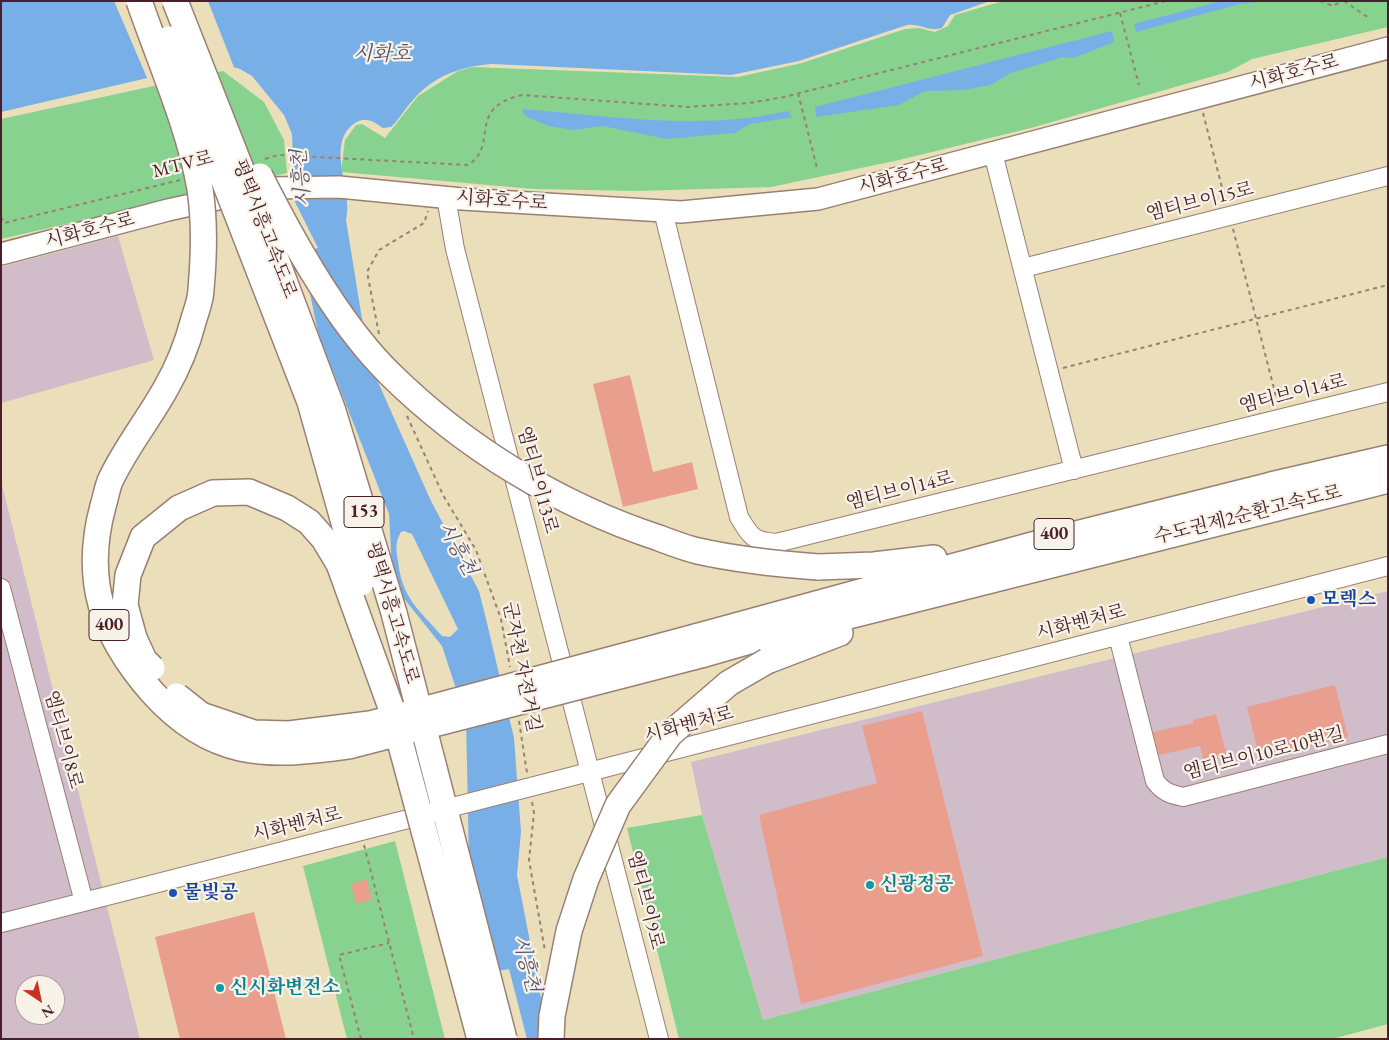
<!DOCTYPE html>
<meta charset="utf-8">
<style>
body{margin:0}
#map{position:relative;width:1389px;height:1040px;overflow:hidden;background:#ebdfbb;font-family:"EB Garamond",serif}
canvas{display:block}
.frame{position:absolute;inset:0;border:2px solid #4a1f2b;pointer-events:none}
.north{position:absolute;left:15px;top:975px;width:50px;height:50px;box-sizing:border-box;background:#f7f3e8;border:1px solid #b29e9c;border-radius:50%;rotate:146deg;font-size:14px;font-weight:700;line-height:20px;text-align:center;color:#4a1f2b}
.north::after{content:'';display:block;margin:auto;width:18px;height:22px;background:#c8321e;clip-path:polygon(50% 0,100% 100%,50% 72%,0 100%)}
</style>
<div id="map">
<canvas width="1389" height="1040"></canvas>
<div class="frame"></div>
<div class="north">N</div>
</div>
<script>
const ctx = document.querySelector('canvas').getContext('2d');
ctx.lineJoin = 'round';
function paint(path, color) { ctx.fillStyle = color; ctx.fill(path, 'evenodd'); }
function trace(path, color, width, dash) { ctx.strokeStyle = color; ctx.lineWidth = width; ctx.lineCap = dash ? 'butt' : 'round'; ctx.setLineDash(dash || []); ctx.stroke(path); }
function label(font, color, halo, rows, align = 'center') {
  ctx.font = font + ' "EB Garamond","Noto Serif KR",serif'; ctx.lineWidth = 4.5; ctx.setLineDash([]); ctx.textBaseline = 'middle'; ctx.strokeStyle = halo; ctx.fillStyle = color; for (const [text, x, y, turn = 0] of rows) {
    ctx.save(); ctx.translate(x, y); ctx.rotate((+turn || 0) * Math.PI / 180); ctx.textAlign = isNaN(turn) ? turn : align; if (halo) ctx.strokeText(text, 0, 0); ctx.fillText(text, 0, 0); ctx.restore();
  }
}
paint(new Path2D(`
 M 118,236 L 154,360 L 1,403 L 1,267 Z
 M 1,481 L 140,1039 L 1,1039 ZM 25,985 L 55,985 L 55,1015 L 25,1015 Z
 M 1388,591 L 1388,857 L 763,1020 L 702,815 L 691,762 Z`), '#d1bdc9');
paint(new Path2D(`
 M 1003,1 L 1388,1 L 1388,27 L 1252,59 L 1228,72 L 1031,128 L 899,160 L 771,187 L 637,191 L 534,189 L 341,172 L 345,140 L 356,125 L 362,124 L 385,138 L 418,96 L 458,71 L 472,67 L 738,77 L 802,63 L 905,29 L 919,28 L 935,32 L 948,26 L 955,15 Z
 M 223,71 L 264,102 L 284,140 L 287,173 L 1,239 L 1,119 Z
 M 702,815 L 763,1020 L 1388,857 L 1388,1024 L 1332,1039 L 679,1039 L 627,828 Z
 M 395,841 L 445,1039 L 347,1039 L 303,866 Z`), '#87d28f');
paint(new Path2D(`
 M 1,1 L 990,1 L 950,15 L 942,28 C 929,32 920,23 907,25 L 799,61 L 731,75 L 492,64 C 462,66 433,76 413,100 C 405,108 400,119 391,127 L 383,128 C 374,122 366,116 355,123 C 324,144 354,192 346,220 L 369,362 L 431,501 L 479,591 L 487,623 L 514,738 L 521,832 L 517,875 L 549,1039 L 504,1039 L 470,910 L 466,719 L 442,646 L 398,591 L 392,570 L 389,514 L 318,333 L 295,219 L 292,134 L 284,115 L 252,76 L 240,69 L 222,64 L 182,70 L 1,112 ZM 404,531 L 412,534 L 458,629 L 450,637 L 442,636 C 419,610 402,598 398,561 C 396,549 395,542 401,532 Z
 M 1221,1 L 1267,1 L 1240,4 L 1136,32 L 1134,24 Z
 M 1112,31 L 1114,42 L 1074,58 L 1063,57 L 1011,73 L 990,85 L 964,90 L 925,91 L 899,105 L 816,117 L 815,107 Z
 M 522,109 C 611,116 701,131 788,111 L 792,117 L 750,124 L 734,133 L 666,139 L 603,126 L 573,130 L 549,126 L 525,116 Z`), '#79afe7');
paint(new Path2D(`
 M 114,1 L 208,1 L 235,70 L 213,67 L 148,80 Z
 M 292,196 L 318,248 L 299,253 L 293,219 Z
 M 466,841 L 498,971 L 509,969 L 527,1039 L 501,1039 L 467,911 Z`), '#ebdfbb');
paint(new Path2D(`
 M 630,375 L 653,472 L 692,462 L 698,489 L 623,507 L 593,384 Z
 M 1335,685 L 1348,737 L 1260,759 L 1247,707 Z
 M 922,711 L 983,956 L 801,1004 L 759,815 L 877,783 L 862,726 Z
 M 1216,714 L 1227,756 L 1204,762 L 1200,746 L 1159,755 L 1153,732 L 1194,723 L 1193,720 Z
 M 367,879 L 372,900 L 356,904 L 351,884 Z
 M 254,912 L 286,1039 L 180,1039 L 155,937 Z`), '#ea9e8e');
const minor = new Path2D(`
 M 993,153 L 1074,470
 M 446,197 L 455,249 L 659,1039
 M 663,211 L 739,517 C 751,537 753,541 776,543 L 1388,392
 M 1023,268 L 1388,176
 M 1,588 L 84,902
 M 1118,636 L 1155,781 C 1163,792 1170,794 1183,797 L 1388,744
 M 554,781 L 1388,566
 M 1,923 L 420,816`);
const major = new Path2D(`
 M 1,254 L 168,210 L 268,188 L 339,187 L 462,199 L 681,212 L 818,199 L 1388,48`);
const highway = new Path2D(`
 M 1271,485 L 1388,458
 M 818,567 L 874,565 L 934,558
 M 695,637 L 1032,545 L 1287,481
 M 701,655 L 746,642 L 1388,480
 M 767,661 L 840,633`);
trace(minor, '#9a7f73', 20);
trace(major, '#9a7f73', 24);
trace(highway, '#9a7f73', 28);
trace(new Path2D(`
 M 1320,1 L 1333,6 L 1342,1
 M 1344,1 L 1369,18
 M 1120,13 L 1139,85
 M 798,93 L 817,168
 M 1203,113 L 1226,203
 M 265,159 L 278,155 L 468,165 C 500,145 465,108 522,95 L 688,107 L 749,103 L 784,97 L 1166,1
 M 1,217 L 4,223 L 180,180
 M 1233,229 L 1278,404
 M 379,334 L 367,272 L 379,250 L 424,223 L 428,211
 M 1063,368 L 1388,285
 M 407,416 L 443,495 L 476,550 L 501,619 L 510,667
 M 519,721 L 527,773
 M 532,802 L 534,813 L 529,860 L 545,951
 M 364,845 L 414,1039
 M 361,1039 L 339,955 L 389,943`), '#9a7f73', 2, [4, 4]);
trace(minor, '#fff', 18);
trace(major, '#fff', 21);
trace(highway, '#fff', 25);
const minorBridge = new Path2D(`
 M 433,812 L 554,781`);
const highwayBridge = new Path2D(`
 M 139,1 C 159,59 190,129 200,189 C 205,222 204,256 201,289 C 201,300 196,311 193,322 C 187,345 178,367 166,388 C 149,419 126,447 111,479 C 107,487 106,497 103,506 C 83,580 102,635 152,692 C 211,758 266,758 349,746 L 701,655
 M 175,1 L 267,235 L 333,411 L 394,613 L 504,1039
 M 169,39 L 310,402 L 361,583
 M 260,176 C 293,242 338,323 390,374 C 465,448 559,505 659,538 C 672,543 685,548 698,551 C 738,560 778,564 818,567
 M 152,668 L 144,660 L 134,638 L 125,605 L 128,575 L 143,537 L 179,508 L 213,493 L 249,492 L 287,508 L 309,522 L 324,539 L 339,564 L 393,713
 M 177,696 L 201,715 L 254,733 L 289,734 L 370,724 L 695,637
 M 394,719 L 480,1039
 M 551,1039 L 552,1016 L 569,931 L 586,879 L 618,805 L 670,734 L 729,683 L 767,661`);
trace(minorBridge, '#9a7f73', 20, []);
trace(highwayBridge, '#9a7f73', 28, []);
trace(minorBridge, '#fff', 18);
trace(highwayBridge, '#fff', 25);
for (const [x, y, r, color] of [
 [1311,600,5,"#1a4fb4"],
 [870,885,5,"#0f9aa8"],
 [173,893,5,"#1a4fb4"],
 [220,988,5,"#0f9aa8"]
]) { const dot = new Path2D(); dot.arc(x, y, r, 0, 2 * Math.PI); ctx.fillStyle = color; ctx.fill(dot); trace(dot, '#f7f3e8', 2); }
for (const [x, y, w] of [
 [364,512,40],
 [1054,534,40],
 [109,625,40]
]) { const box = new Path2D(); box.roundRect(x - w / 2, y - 15.5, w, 31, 4); ctx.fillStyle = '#f7f3e8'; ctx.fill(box); trace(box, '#4a1f2b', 1); }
label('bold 18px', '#4a1f2b', null, [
 ["153",364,512],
 ["400",1054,534],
 ["400",109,625]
]);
label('19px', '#4a1f2b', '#f7f3e8', [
 ["시화호수로",1294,73,-15],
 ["MTV로",183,165,-14],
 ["시화호수로",903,177,-15],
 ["시화호수로",502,201,4],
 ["엠티브이15로",1200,202,-14],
 ["평택시흥고속도로",264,229,69],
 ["시화호수로",90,231,-15],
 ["엠티브이14로",1293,394,-14],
 ["엠티브이13로",537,480,75],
 ["엠티브이14로",900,491,-14],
 ["수도권제2순환고속도로",1248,515,-14],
 ["평택시흥고속도로",392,613,74],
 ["시화벤처로",1081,623,-15],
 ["군자천 자전거길",521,667,79],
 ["시화벤처로",689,725,-15],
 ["엠티브이8로",63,740,75],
 ["엠티브이10로10번길",1264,754,-14],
 ["시화벤처로",297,825,-14],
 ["엠티브이9로",645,900,76]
]);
label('bold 19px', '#164399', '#f7f3e8', [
 ["모렉스",1321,600],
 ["물빛공",183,893]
], 'left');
label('bold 19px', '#0d838f', '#f7f3e8', [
 ["신광정공",880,885],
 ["신시화변전소",230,988]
], 'left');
label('italic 20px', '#5a516d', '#f7f3e8', [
 ["시화호",382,55],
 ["시흥천",302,178,-95],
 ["시흥천",457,549,61],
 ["시흥천",526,964,75]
]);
</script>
